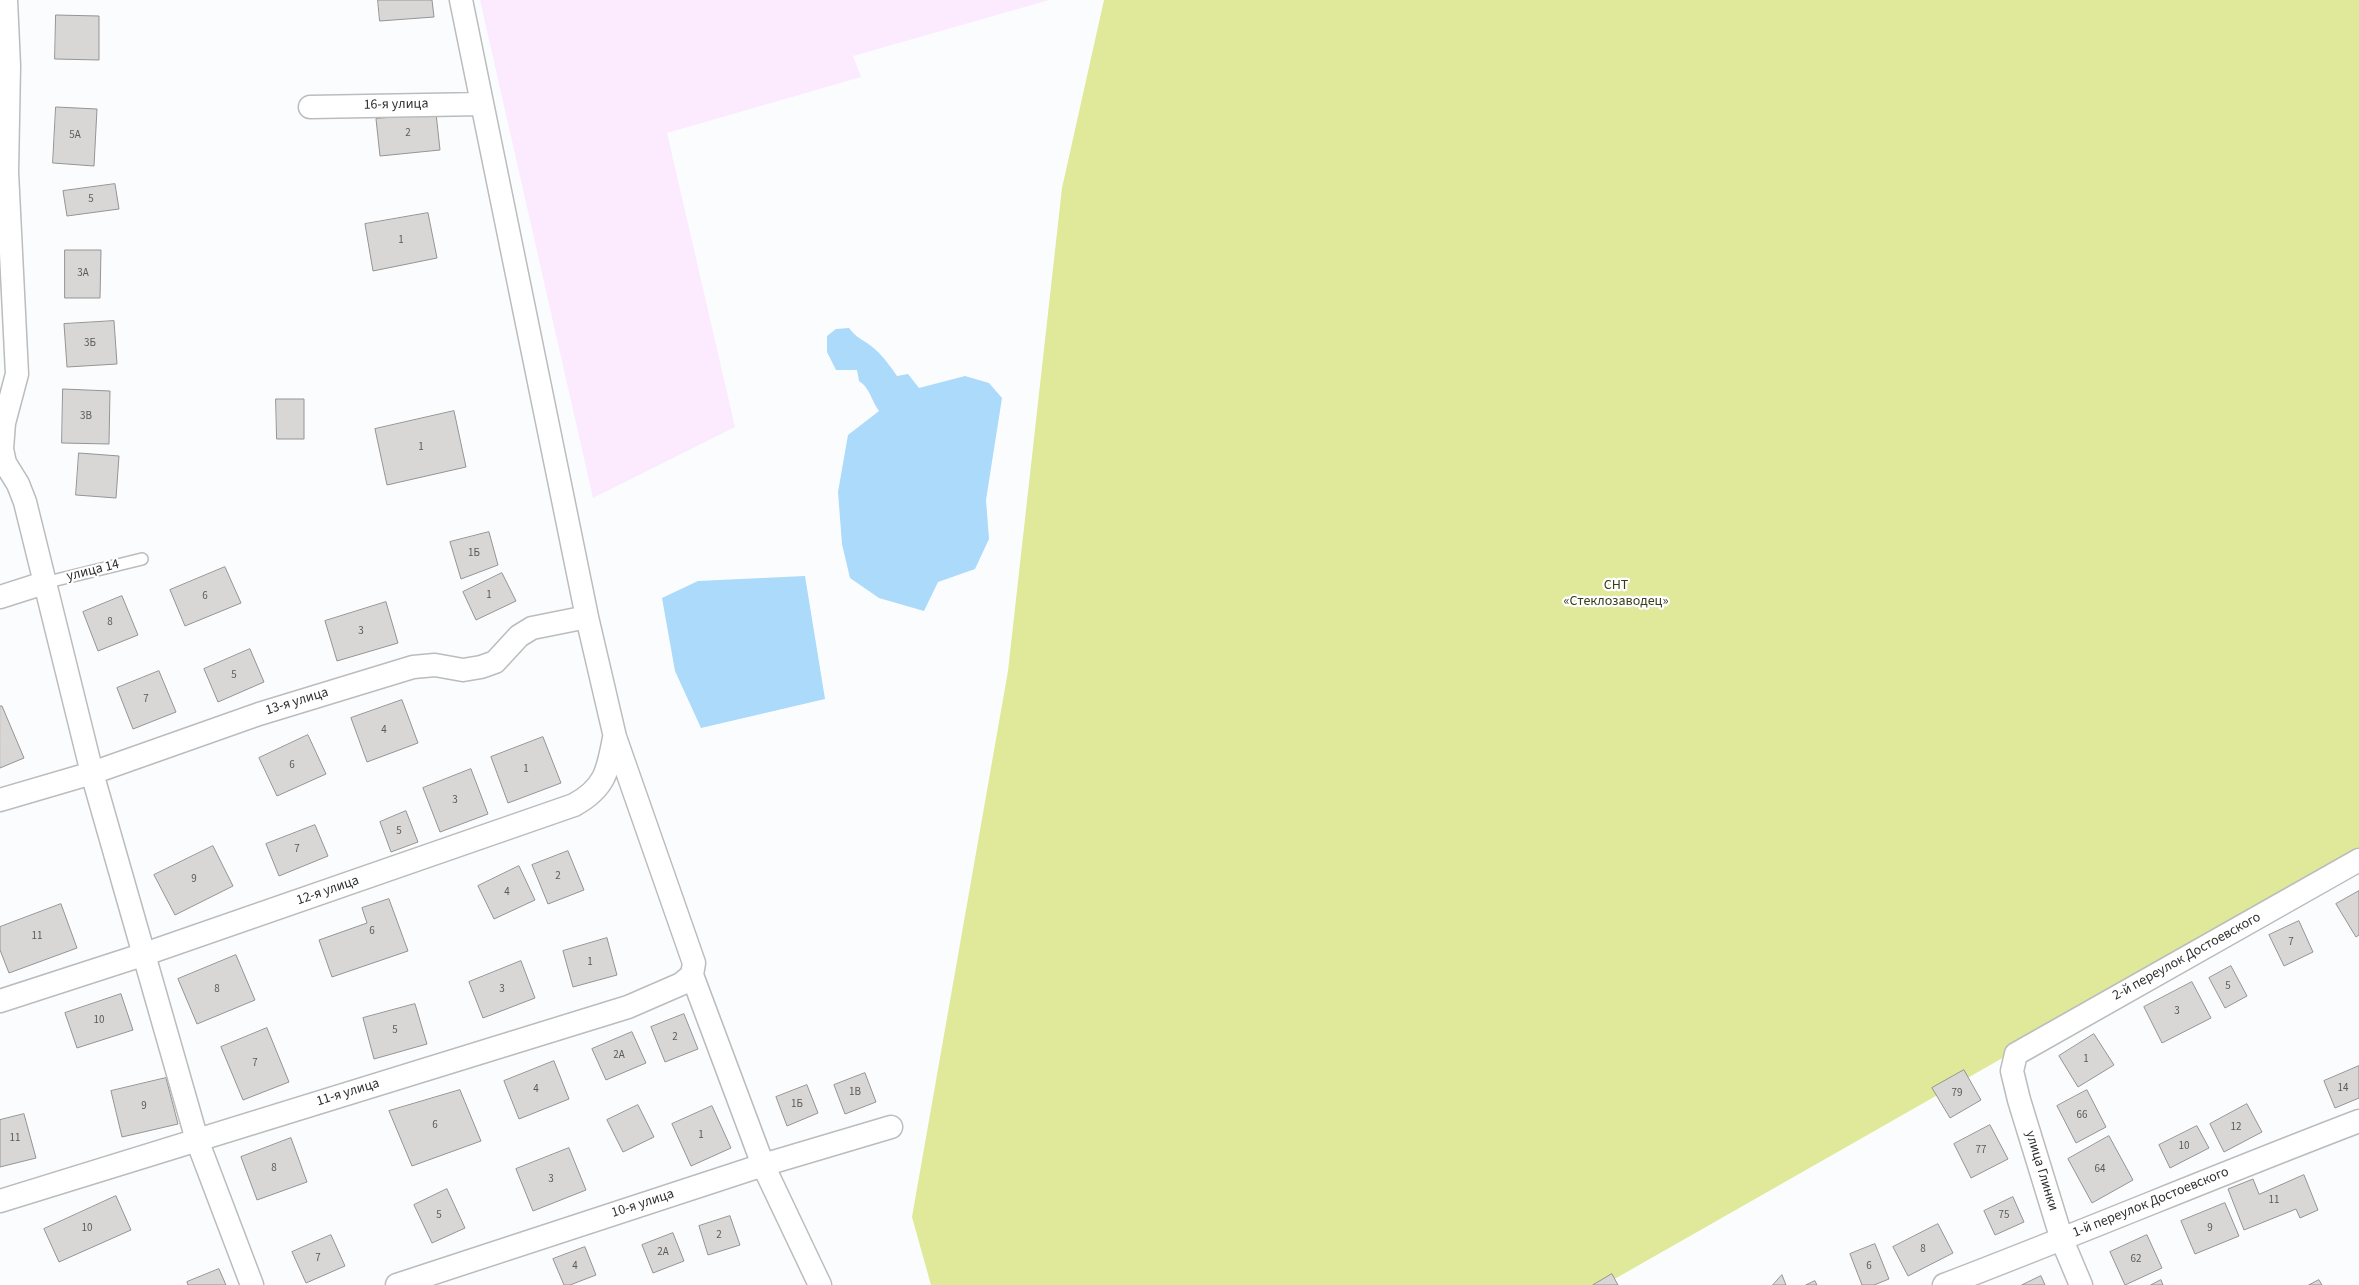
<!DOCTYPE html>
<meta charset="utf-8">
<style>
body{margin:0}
canvas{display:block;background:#fbfcfd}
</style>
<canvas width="2359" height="1285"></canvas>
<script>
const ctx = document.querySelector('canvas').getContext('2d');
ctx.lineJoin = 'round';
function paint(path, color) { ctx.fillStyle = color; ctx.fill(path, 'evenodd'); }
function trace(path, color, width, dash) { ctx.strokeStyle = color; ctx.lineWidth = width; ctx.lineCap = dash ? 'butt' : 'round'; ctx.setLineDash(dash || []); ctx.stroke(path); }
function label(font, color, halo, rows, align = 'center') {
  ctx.font = font + ' "Source Sans 3",sans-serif'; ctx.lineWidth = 4.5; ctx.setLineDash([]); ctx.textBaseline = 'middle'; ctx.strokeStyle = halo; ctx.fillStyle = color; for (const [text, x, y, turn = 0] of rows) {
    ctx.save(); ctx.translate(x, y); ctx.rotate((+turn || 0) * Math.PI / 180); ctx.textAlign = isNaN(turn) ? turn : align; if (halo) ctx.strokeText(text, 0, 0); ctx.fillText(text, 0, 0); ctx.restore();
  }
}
paint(new Path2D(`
 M 480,0 L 1049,0 L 853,56 L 861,77 L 667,133 L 735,427 L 593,498 Z`), '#fcebfe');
paint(new Path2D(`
 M 1104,0 L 2359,0 L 2359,855 L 1604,1285 L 931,1285 L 912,1217 L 1008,671 L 1062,188 Z`), '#e0e999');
paint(new Path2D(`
 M 849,328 C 856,337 858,337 867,343 C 879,351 889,364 897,376 L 908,374 L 919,388 L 965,376 L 989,383 L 1002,398 L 986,500 L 989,539 L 975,569 L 938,582 L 924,611 L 879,598 L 850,578 L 842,544 L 838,492 L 848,435 L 879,411 C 871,400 870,388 859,381 L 857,370 L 836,370 L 827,352 L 827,336 L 836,329 Z
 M 805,576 L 825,699 L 701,728 L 675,671 L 662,598 L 698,581 Z`), '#abdafa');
const building = new Path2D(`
 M 378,0 L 432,0 L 434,17 L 380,21 Z
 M 56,15 L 99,16 L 99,60 L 55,59 Z
 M 56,107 L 97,109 L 94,166 L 53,163 Z
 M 436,113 L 440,150 L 380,156 L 376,119 Z
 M 115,184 L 119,209 L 67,216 L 63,191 Z
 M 428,213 L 437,258 L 373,271 L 365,224 Z
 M 65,250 L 101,250 L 100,298 L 65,298 Z
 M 114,321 L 117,364 L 67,367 L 64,324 Z
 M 63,389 L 110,391 L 109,444 L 62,443 Z
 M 276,399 L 304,399 L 304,439 L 277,439 Z
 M 454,411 L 466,467 L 387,485 L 375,429 Z
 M 79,453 L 119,456 L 116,498 L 76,495 Z
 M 489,532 L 498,565 L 461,579 L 450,542 Z
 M 225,567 L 241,603 L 185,626 L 170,590 Z
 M 502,573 L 516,601 L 476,620 L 463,592 Z
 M 122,596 L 138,635 L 98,651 L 83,612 Z
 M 386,602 L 398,643 L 337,661 L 325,621 Z
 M 250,649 L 264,682 L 218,702 L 204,669 Z
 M 159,671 L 176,712 L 133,729 L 117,688 Z
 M 402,700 L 418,743 L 367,762 L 351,718 Z
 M 0,706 L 2,706 L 24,758 L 0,768 Z
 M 308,735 L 326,774 L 277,796 L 259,758 Z
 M 543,737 L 561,783 L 508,803 L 491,757 Z
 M 471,769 L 488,814 L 440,832 L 423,788 Z
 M 406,811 L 418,842 L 391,852 L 380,822 Z
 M 315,825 L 328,856 L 279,876 L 266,844 Z
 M 213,846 L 233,886 L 175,915 L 154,875 Z
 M 568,851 L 584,890 L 548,904 L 532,865 Z
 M 519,866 L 535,900 L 494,919 L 478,886 Z
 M 2359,891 L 2359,935 L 2356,937 L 2336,904 Z
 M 389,899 L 408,951 L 332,977 L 319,940 L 367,923 L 362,908 Z
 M 61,904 L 77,948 L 9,973 L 0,950 L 0,927 Z
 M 2299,921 L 2313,952 L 2284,966 L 2269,935 Z
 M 607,938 L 617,975 L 573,987 L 563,951 Z
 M 236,955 L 255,1000 L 197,1024 L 178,979 Z
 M 521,961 L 535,998 L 483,1018 L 469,982 Z
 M 2231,966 L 2247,996 L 2225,1008 L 2209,978 Z
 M 2192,982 L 2211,1018 L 2162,1043 L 2144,1007 Z
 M 121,994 L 133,1030 L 77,1048 L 65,1013 Z
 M 415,1004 L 427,1044 L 374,1059 L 363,1018 Z
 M 684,1014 L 698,1049 L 665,1062 L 651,1027 Z
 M 267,1028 L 289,1082 L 243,1100 L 221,1047 Z
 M 632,1032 L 646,1063 L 606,1080 L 592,1049 Z
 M 2094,1034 L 2114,1065 L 2078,1087 L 2059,1056 Z
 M 554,1061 L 569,1099 L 519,1119 L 504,1081 Z
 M 2359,1066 L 2359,1098 L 2335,1108 L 2324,1081 Z
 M 1964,1070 L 1981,1100 L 1950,1118 L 1932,1088 Z
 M 865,1073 L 876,1102 L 845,1114 L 834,1085 Z
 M 166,1078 L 178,1124 L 122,1137 L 111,1091 Z
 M 807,1085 L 818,1113 L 787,1126 L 776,1097 Z
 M 460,1090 L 481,1141 L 412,1166 L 389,1111 Z
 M 2087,1090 L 2106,1127 L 2076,1143 L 2057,1106 Z
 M 2247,1104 L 2262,1132 L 2224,1152 L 2210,1124 Z
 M 638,1105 L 654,1137 L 623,1152 L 607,1120 Z
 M 712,1106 L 731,1148 L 691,1166 L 672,1124 Z
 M 24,1114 L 36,1158 L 0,1167 L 0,1120 Z
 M 1990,1125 L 2008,1159 L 1971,1178 L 1954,1144 Z
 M 2197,1126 L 2209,1148 L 2170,1168 L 2159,1145 Z
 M 2109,1136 L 2133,1180 L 2092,1203 L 2068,1159 Z
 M 291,1138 L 307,1182 L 257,1200 L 241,1157 Z
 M 569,1148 L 586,1190 L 533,1211 L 516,1169 Z
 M 2304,1175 L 2318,1210 L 2300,1218 L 2296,1209 L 2244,1230 L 2228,1189 L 2253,1179 L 2259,1194 Z
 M 447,1189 L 465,1228 L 432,1243 L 414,1205 Z
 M 116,1196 L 131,1230 L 59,1262 L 44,1229 Z
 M 2013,1197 L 2024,1222 L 1995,1235 L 1984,1211 Z
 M 2225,1203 L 2239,1236 L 2195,1254 L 2181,1221 Z
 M 730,1216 L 740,1245 L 708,1255 L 699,1226 Z
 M 1938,1224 L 1953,1253 L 1908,1276 L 1893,1247 Z
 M 673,1233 L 684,1261 L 653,1273 L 642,1245 Z
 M 331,1235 L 345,1266 L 306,1283 L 292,1252 Z
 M 2147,1235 L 2162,1268 L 2125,1285 L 2110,1252 Z
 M 1875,1244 L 1889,1279 L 1874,1285 L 1862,1285 L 1850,1254 Z
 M 585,1247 L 596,1275 L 570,1285 L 564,1285 L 553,1259 Z
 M 219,1269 L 226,1285 L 188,1285 L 187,1282 Z
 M 1612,1274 L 1618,1285 L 1593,1285 Z
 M 1782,1275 L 1786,1285 L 1773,1285 Z
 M 2041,1276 L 2045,1285 L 2022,1285 Z
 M 2161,1280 L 2163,1285 L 2151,1285 Z
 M 2319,1280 L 2322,1285 L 2309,1285 Z
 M 1815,1281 L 1817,1285 L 1806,1285 Z`);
paint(building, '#d8d7d6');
trace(building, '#959494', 1);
const lane = new Path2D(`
 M 44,583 L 142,559`);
const street = new Path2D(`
 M 6,0 L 9,66 L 7,172 L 17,374 L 4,423 L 2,449 L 5,463 L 18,484 L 25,502 L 92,773 L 197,1140 L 252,1285
 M 461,0 L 587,617 L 615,737 L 694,963 L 692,975 L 763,1165 L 820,1285
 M 310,107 L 482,104
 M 0,597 L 44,583
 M 0,800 L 92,773 L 259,714 L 413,667 L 435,665 L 463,670 L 481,667 L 495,662 L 519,636 L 532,628 L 587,617
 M 0,1001 L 145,954 L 574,805 C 605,788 608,771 614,738
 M 0,1201 L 628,1007 L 681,984 L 692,975
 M 397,1285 L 763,1165 L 891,1127
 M 1944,1285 C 2083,1232 2220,1174 2359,1121
 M 2081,1285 L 2062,1240 L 2019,1100 L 2012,1071 L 2016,1054 L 2359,860`);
trace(lane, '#bbbcbd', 14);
trace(street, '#bbbcbd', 25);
trace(lane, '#fff', 11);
trace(street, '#fff', 22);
label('11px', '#5a5a5a', null, [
 ["2",408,134],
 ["5А",75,136],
 ["5",91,200],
 ["1",401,241],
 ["3А",83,274],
 ["3Б",90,344],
 ["3В",86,417],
 ["1",421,448],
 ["1Б",474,554],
 ["1",489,596],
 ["6",205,597],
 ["8",110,623],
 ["3",361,632],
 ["5",234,676],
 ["7",146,700],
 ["4",384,731],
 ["6",292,766],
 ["1",526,770],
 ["3",455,801],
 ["5",399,832],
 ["7",297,850],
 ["2",558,877],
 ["9",194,880],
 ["4",507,893],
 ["6",372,932],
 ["11",37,937],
 ["7",2291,943],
 ["1",590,963],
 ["5",2228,987],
 ["8",217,990],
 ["3",502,990],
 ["3",2177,1012],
 ["10",99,1021],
 ["5",395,1031],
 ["2",675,1038],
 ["2А",619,1056],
 ["1",2086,1060],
 ["7",255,1064],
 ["14",2343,1089],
 ["4",536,1090],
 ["1В",855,1093],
 ["79",1957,1094],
 ["1Б",797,1105],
 ["9",144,1107],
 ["66",2082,1116],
 ["6",435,1126],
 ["12",2236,1128],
 ["1",701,1136],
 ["11",15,1139],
 ["10",2184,1147],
 ["77",1981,1151],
 ["8",274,1169],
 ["64",2100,1170],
 ["3",551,1180],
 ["11",2274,1201],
 ["5",439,1216],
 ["75",2004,1216],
 ["10",87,1229],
 ["9",2210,1229],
 ["2",719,1236],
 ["8",1923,1250],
 ["2А",663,1253],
 ["7",318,1259],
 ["62",2136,1260],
 ["4",575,1267],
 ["6",1869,1267]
]);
label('14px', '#303031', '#fff', [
 ["16-я улица",396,105,-1],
 ["улица 14",93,571,-14],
 ["13-я улица",297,702,-17],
 ["12-я улица",328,891,-19],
 ["2-й переулок Достоевского",2187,957,-29],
 ["11-я улица",348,1093,-17],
 ["улица Глинки",2041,1171,73],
 ["1-й переулок Достоевского",2151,1203,-22],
 ["10-я улица",643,1204,-18]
]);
label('14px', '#3a3e19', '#fff', [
 ["СНТ",1616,586],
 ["«Стеклозаводец»",1616,602]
]);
</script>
